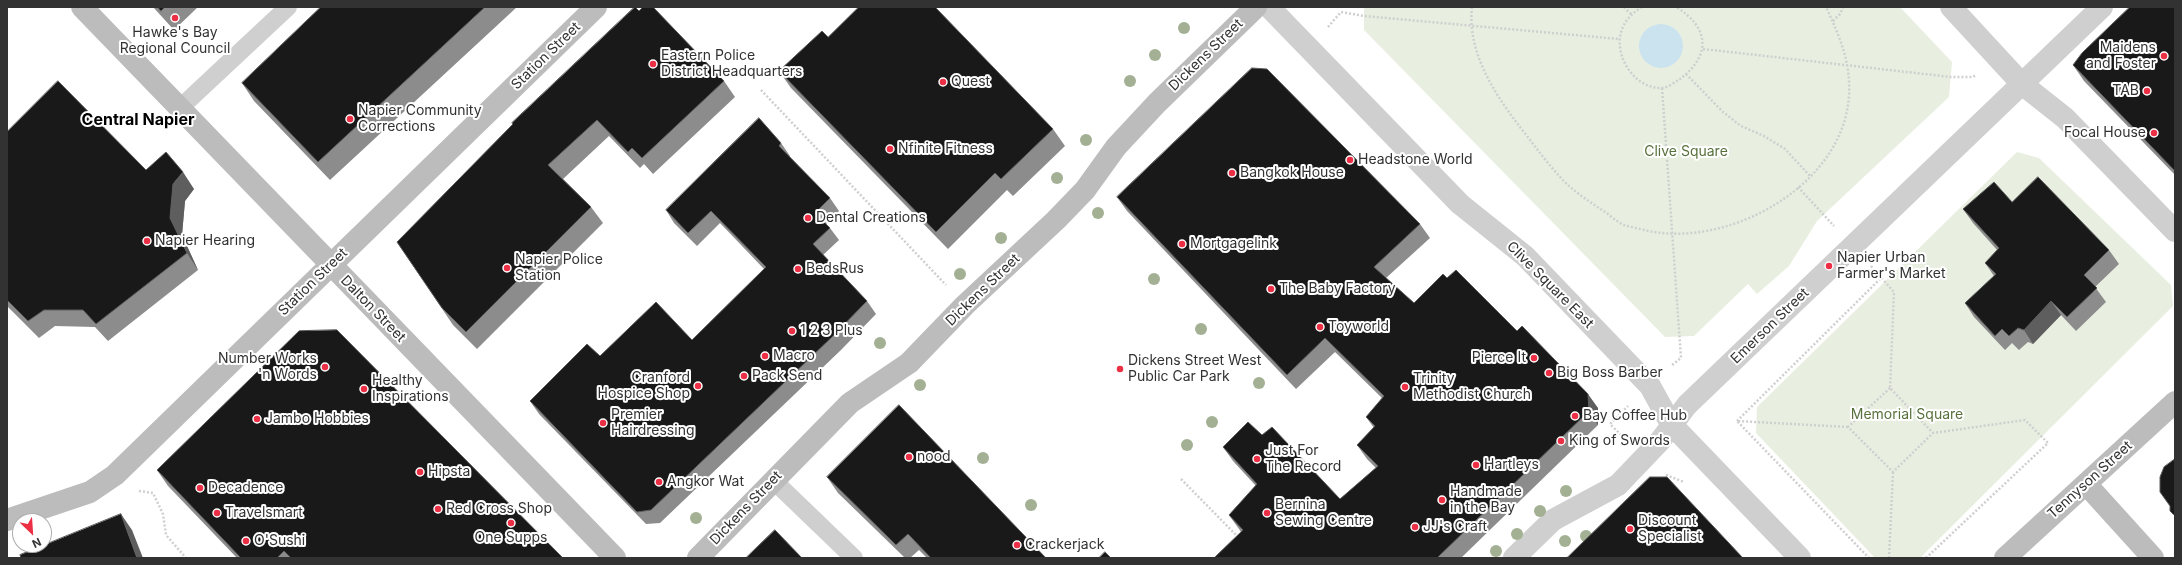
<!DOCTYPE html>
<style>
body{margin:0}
#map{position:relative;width:2182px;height:565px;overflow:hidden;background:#fff;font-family:Inter,sans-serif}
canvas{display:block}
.frame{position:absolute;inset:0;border:8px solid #323232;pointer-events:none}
.north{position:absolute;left:12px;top:513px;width:40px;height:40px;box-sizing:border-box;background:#fff;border:1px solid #adadad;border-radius:50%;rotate:155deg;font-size:11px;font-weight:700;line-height:16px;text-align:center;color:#323232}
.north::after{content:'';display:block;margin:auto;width:14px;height:18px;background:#ed2f45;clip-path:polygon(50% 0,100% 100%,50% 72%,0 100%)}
</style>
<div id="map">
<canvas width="2182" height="565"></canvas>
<div class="frame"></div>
<div class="north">N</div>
</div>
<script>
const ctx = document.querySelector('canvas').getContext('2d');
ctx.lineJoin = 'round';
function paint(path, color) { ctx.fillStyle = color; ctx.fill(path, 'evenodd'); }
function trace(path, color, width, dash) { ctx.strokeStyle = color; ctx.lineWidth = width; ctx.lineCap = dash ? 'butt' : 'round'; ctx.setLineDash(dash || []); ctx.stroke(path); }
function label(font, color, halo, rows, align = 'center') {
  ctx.font = font + ' Inter,sans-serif'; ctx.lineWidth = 4; ctx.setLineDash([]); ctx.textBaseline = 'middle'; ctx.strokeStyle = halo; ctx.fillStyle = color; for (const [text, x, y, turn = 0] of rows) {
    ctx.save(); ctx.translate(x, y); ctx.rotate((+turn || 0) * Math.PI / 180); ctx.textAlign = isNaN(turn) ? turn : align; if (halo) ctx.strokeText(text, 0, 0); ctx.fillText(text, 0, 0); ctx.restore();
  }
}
paint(new Path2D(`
 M 1364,7 L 1900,7 L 1952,62 L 1949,97 L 1817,221 L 1789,266 L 1757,294 L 1748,284 L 1694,336 L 1665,337 L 1364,30 Z
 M 2017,152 L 2039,158 L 2171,285 L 2173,306 L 1920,558 L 1875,558 L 1756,433 L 1757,407 Z`), '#e8efe0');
paint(new Path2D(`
 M1639 46a22 22 0 1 1 44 0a22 22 0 1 1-44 0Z`), '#cbe2ef');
trace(new Path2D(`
 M 1472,7 C 1467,52 1494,93 1520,127 C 1534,145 1547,163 1562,179 C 1574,192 1590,202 1605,212 C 1611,216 1617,222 1624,225 C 1630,227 1637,228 1644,230 C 1726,250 1843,187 1849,96 C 1851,63 1840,37 1826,7
 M 1624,7 L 1631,14
 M 1642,7 C 1627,16 1618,29 1620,47 C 1622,67 1639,88 1661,88 C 1668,88 1675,82 1680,79 C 1712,55 1709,27 1676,7
 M 1833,21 L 1840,14 L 1843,7
 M 1328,27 L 1341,12 L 1364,16 L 1619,39
 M 1703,49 L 1951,77 L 1973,77 L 1976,75
 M 1686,74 L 1723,112 L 1741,126 L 1764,136 L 1785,149 L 1811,177
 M 1662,88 L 1681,358 L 1671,366
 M 761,90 L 946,285
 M 1798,187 L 1834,226
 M 1871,266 L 1894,292 L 1890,388 L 1933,433 L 1893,472 L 1848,427 L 1890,388
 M 1737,421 L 1881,278
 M 1848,427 L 1737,421 L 1869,558
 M 1624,438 L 1610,424 L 1628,406
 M 1666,475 L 1684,482
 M 1181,479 L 1238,537
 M 139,491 L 153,493 L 163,514 L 166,535 L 186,558
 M 1889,558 L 1893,472
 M 1926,558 L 2048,443 L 2025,420 L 1933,433`), '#cfcfcf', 2.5, [2, 2]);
trace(new Path2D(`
 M 180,108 L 288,7
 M 773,480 L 854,558`), '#cfcfcf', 18);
trace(new Path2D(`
 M 1269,7 L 1460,204 L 1525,256 L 1650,386 L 1671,424 L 1800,558
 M 1951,7 L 2022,84 L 2065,118 L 2175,231
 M 1514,558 L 1553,520 L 1618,485 L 1660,441 L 1687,405 L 2102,7`), '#cfcfcf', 22);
trace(new Path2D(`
 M 82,7 L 615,558
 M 2086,484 L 2153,558
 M 7,520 L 90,492 L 115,475 L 596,7
 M 698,558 L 850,403 L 909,363 L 965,305 L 1056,220 L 1085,190 L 1116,147 L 1157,103 L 1256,7
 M 2005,558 L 2175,402`), '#bcbcbc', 22);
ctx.fillStyle = '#a3b094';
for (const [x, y] of [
 [1184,28],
 [1155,55],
 [1130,81],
 [1086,140],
 [1057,178],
 [1098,213],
 [1001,238],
 [960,274],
 [1154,279],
 [1201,329],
 [880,343],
 [1259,383],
 [920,385],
 [1212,422],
 [1187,445],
 [983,458],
 [1566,491],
 [1031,505],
 [1540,511],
 [696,518],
 [1517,534],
 [1586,536],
 [1565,541],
 [1496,551]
]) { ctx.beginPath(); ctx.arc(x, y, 6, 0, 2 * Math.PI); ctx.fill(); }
paint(new Path2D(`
 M 153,7 L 198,7 L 174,30 Z
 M 321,7 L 517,7 L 330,180 L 254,101 L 242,83 Z
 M 2175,7 L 2175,175 L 2084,81 L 2073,65 Z
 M 639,11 L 724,81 L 735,97 L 653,174 L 644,164 L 640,168 L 609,136 L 563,179 L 591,207 L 603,223 L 477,349 L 453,325 L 397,242 Z
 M 828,37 L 1053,129 L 1065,146 L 1013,196 L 1007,190 L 948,249 L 791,88 L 779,71 Z
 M 7,132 L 146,170 L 194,189 L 185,201 L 182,235 L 198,270 L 108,341 L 95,327 L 55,326 L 39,338 L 7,306 Z
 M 781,143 L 790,156 L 789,157 L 830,198 L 839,211 L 826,224 L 830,228 L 839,240 L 823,255 L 867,301 L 876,314 L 841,350 L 660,523 L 646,524 L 539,414 L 530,401 L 600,356 L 692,340 L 764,269 L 720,223 L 697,246 L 674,223 L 666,210 Z
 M 1117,197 L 1420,224 L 1430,238 L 1386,278 L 1414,303 L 1447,278 L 1517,331 L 1598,408 L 1598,425 L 1461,558 L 1214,558 L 1241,532 L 1239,529 L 1229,515 L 1256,486 L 1233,461 L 1223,447 L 1262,435 L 1340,499 L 1376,468 L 1367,459 L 1357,445 L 1374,428 L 1366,417 L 1382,398 L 1335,352 L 1296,389 L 1127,211 Z
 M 2012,202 L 2109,250 L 2119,264 L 2095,287 L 2106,302 L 2076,331 L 2061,315 L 2033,344 L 2028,342 L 2019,350 L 2012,343 L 2005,350 L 1974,317 L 1965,303 L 1994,276 L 1985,263 L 1997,250 L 1973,223 L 1963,209 Z
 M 157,470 L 563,558 L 237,558 L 168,486 Z
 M 827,477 L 1046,558 L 927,558 L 919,550 L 910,558 L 905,558 L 838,493 Z`), '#8c8c8c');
paint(new Path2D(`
 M 183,172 L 194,189 L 185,201 L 182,235 L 198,270 L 187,253 L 170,218 L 173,184 Z
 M 2051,301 L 2061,315 L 2033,344 L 2024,330 Z
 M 1588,394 L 1598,408 L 1598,425 L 1589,411 Z
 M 121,514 L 132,530 L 143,558 L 137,558 Z`), '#5e5e5e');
const building = new Path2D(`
 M 158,7 L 165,7 L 161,11 Z
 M 321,7 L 485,7 L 318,162 L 242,83 Z
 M 635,7 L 639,11 L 643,7 L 653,7 L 724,81 L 642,158 L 632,148 L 628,152 L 597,120 L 548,165 L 591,207 L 466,332 L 442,308 L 397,242 L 513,124 L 512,123 Z
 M 859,7 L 935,7 L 1053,129 L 1001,179 L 995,173 L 936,232 L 779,71 L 822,31 L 828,37 Z
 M 2130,7 L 2175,7 L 2175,171 L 2073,65 L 2082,53 Z
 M 1252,68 L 1267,69 L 1420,224 L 1374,267 L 1414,303 L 1443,274 L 1447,278 L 1456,270 L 1517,331 L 1522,326 L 1588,394 L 1589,411 L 1437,558 L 1214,558 L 1243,530 L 1229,515 L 1257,484 L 1223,447 L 1248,422 L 1262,435 L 1272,427 L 1340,499 L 1378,466 L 1357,445 L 1375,426 L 1366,417 L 1384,396 L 1325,338 L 1287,375 L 1117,197 Z
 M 58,81 L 146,170 L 166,152 L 183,172 L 173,184 L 170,218 L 187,253 L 96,324 L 83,310 L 44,310 L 28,321 L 7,300 L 7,132 Z
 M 759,118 L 781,143 L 779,146 L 830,198 L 815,213 L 830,228 L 813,244 L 867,301 L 832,337 L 651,510 L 637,512 L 530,401 L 587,344 L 600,356 L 656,302 L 692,340 L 766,267 L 711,211 L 688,233 L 666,210 Z
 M 2038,177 L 2109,250 L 2084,275 L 2097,288 L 2067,317 L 2051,301 L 2024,330 L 2018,328 L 2009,336 L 2002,329 L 1995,336 L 1965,303 L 1996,274 L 1985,263 L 1999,248 L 1963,209 L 1994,182 L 2012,202 Z
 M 337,330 L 563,558 L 291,558 L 284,551 L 277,558 L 241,558 L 157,470 L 299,331 Z
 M 899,405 L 1046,558 L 931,558 L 908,534 L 896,545 L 827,477 Z
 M 2175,459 L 2175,516 L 2170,511 L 2170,506 L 2160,492 L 2160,477 L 2164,467 Z
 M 1650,477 L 1667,477 L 1743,558 L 1567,558 Z
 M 121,514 L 137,558 L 21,558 L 20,555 Z
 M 775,530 L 802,558 L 746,558 Z
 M 1105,552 L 1111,558 L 1099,558 Z`);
paint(building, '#191919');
trace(building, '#5e5e5e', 1);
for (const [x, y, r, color] of [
 [175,18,4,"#ed2f45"],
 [2164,56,4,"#ed2f45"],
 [653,64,4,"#ed2f45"],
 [943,82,4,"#ed2f45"],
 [2147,91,4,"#ed2f45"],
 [350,119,4,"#ed2f45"],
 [2154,133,4,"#ed2f45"],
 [890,149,4,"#ed2f45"],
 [1350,160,4,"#ed2f45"],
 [1232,173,4,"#ed2f45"],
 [808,218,4,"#ed2f45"],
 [147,241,4,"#ed2f45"],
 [1182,244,4,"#ed2f45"],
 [1829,266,4,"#ed2f45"],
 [507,268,4,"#ed2f45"],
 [798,269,4,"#ed2f45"],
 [1271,289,4,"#ed2f45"],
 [1320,327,4,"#ed2f45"],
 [792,331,4,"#ed2f45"],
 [765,356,4,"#ed2f45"],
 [1534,358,4,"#ed2f45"],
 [325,367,4,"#ed2f45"],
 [1120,369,4,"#ed2f45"],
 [1549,373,4,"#ed2f45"],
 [744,376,4,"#ed2f45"],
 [698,386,4,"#ed2f45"],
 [1405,387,4,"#ed2f45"],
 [364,389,4,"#ed2f45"],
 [1575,416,4,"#ed2f45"],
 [257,419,4,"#ed2f45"],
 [603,423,4,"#ed2f45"],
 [1561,441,4,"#ed2f45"],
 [909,457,4,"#ed2f45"],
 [1257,459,4,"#ed2f45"],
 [1476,465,4,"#ed2f45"],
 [420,472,4,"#ed2f45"],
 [659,482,4,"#ed2f45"],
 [200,488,4,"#ed2f45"],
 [1442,500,4,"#ed2f45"],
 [438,509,4,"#ed2f45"],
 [217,513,4,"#ed2f45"],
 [1267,513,4,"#ed2f45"],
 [511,523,4,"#ed2f45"],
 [1415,527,4,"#ed2f45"],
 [1630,529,4,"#ed2f45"],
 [246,541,4,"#ed2f45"],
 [1017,545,4,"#ed2f45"]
]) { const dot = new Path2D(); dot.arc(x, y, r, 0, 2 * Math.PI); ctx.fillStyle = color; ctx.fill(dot); trace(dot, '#fff', 1.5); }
label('14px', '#323232', '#fff', [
 ["Hawke's Bay",175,33,"center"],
 ["Regional Council",175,49,"center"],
 ["Maidens",2156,48,"right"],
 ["and Foster",2156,64,"right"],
 ["Eastern Police",661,56],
 ["District Headquarters",661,72],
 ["Quest",951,82],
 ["TAB",2139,91,"right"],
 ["Napier Community",358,111],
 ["Corrections",358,127],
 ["Focal House",2146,133,"right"],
 ["Nfinite Fitness",898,149],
 ["Headstone World",1358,160],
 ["Bangkok House",1240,173],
 ["Dental Creations",816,218],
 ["Napier Hearing",155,241],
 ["Mortgagelink",1190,244],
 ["Napier Urban",1837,258],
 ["Farmer's Market",1837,274],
 ["Napier Police",515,260],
 ["Station",515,276],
 ["BedsRus",806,269],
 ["The Baby Factory",1279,289],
 ["Toyworld",1328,327],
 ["1 2 3 Plus",800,331],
 ["Macro",773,356],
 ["Pierce It",1526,358,"right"],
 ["Number Works",317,359,"right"],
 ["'n Words",317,375,"right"],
 ["Dickens Street West",1128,361],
 ["Public Car Park",1128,377],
 ["Big Boss Barber",1557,373],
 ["Pack Send",752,376],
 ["Cranford",690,378,"right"],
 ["Hospice Shop",690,394,"right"],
 ["Trinity",1413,379],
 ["Methodist Church",1413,395],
 ["Healthy",372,381],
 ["Inspirations",372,397],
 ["Premier",611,415],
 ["Hairdressing",611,431],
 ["Bay Coffee Hub",1583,416],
 ["Jambo Hobbies",265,419],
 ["King of Swords",1569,441],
 ["Just For",1265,451],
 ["The Record",1265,467],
 ["nood",917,457],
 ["Hartleys",1484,465],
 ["Hipsta",428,472],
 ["Angkor Wat",667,482],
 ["Decadence",208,488],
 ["Handmade",1450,492],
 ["in the Bay",1450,508],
 ["Bernina",1275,505],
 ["Sewing Centre",1275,521],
 ["Red Cross Shop",446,509],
 ["Travelsmart",225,513],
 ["Discount",1638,521],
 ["Specialist",1638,537],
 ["JJ's Craft",1423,527],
 ["One Supps",511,538,"center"],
 ["O'Sushi",254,541],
 ["Crackerjack",1025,545]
], 'left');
label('14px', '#323232', '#fff', [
 ["Dickens Street",1206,55,-44],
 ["Station Street",546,56,-44],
 ["Station Street",313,282,-44],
 ["Clive Square East",1550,285,45],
 ["Dickens Street",983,290,-44],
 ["Dalton Street",373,309,46],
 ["Emerson Street",1770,326,-44],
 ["Tennyson Street",2090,480,-42],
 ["Dickens Street",746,508,-46]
]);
label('14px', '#57703c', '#fff', [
 ["Clive Square",1686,152],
 ["Memorial Square",1907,415]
]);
label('bold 16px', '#000', '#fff', [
 ["Central Napier",138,120]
]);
</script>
